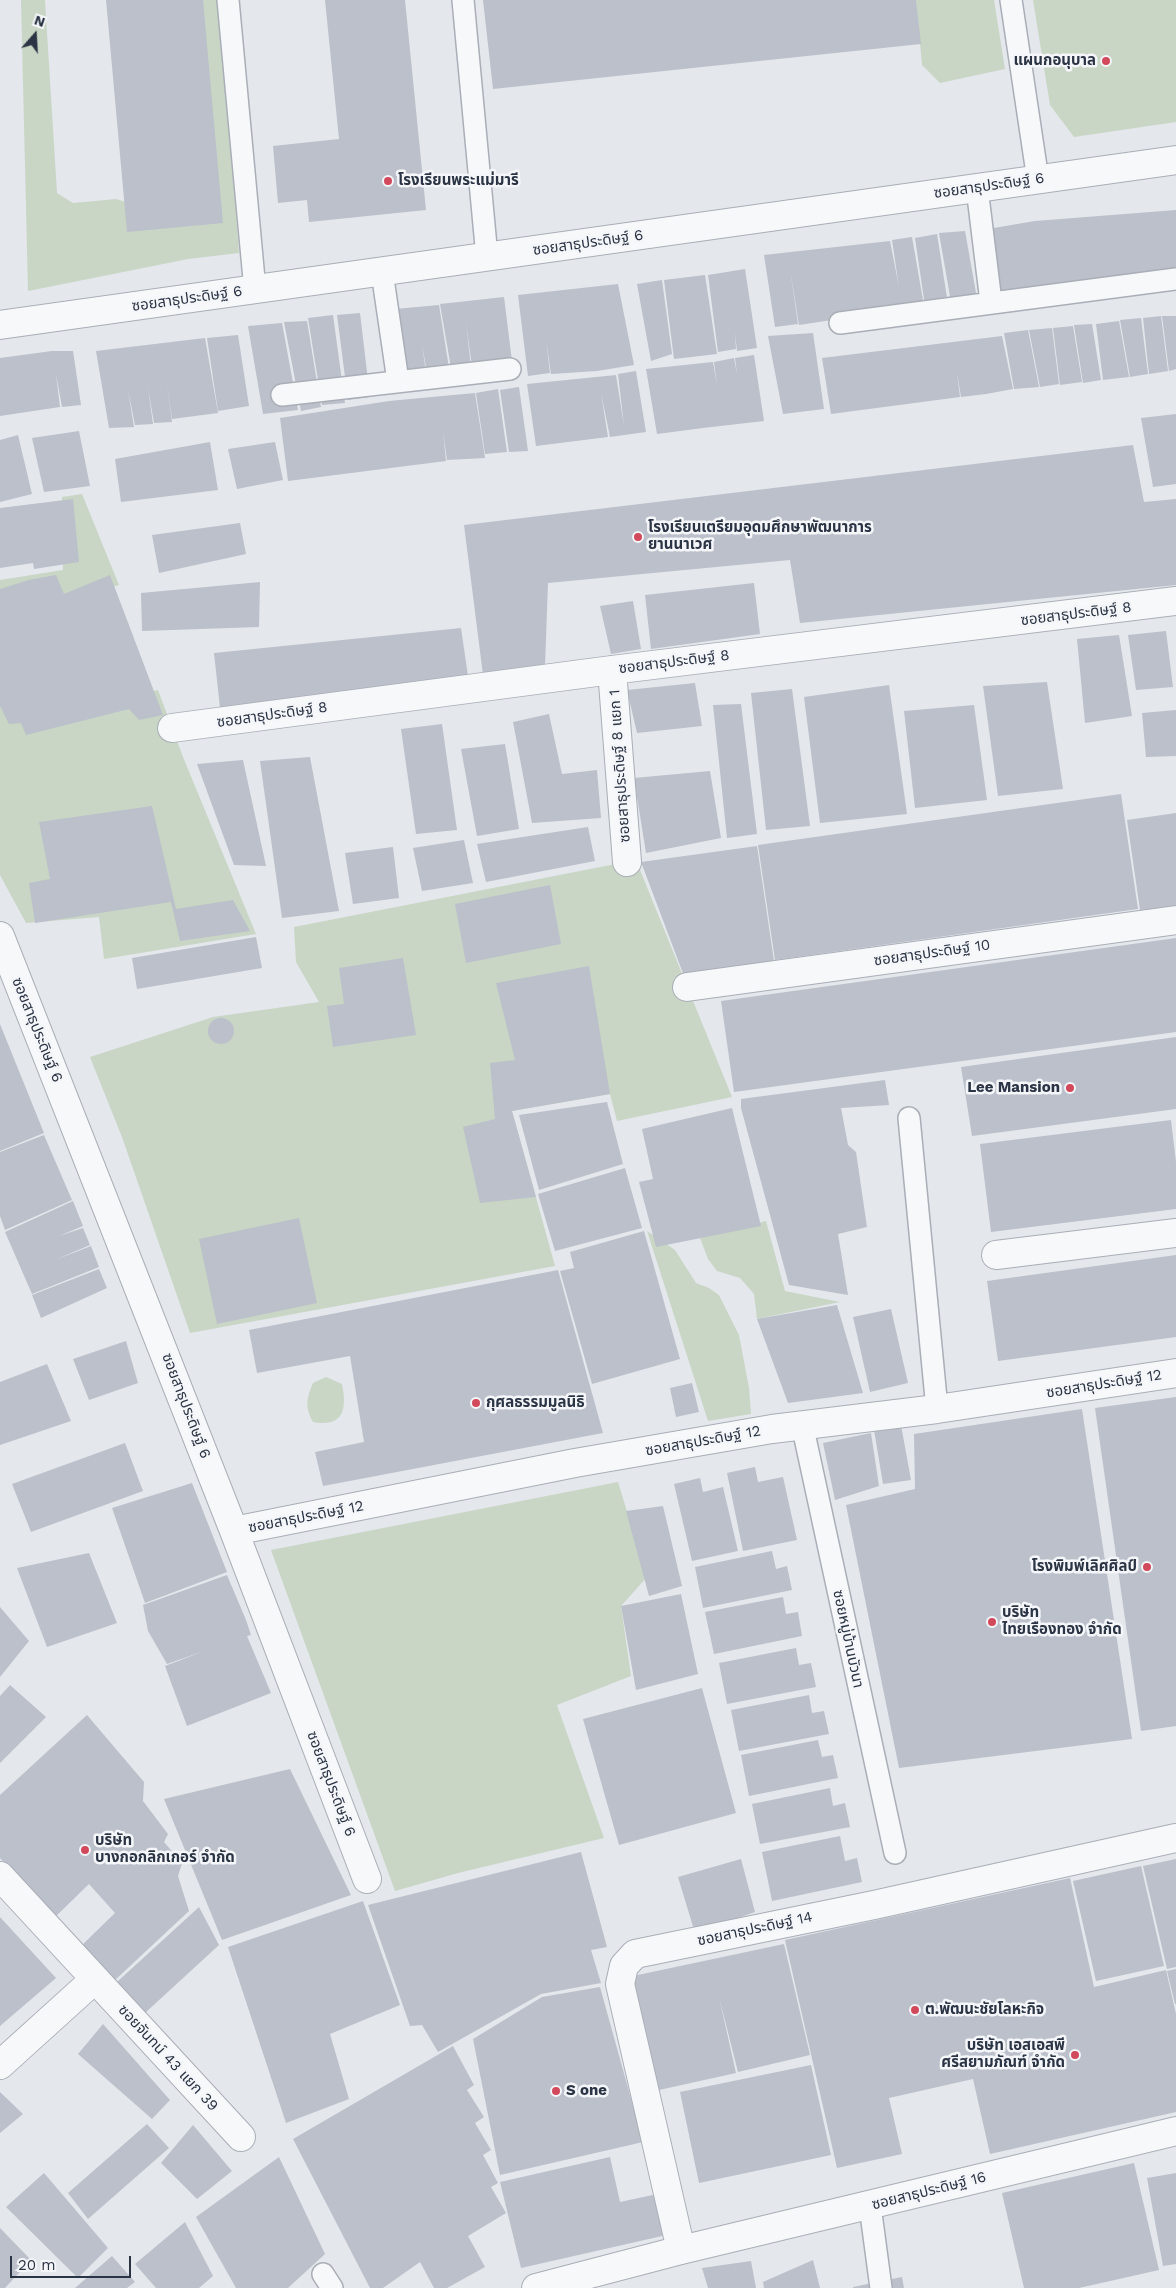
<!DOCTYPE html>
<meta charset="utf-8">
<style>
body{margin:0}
#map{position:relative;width:1176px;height:2288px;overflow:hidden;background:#e4e7ec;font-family:"Work Sans",sans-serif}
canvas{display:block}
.north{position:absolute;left:10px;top:10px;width:50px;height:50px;-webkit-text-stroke:4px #f4f6f9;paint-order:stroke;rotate:19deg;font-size:14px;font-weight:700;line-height:20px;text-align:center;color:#2b3445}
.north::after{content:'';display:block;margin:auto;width:18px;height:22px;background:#2b3445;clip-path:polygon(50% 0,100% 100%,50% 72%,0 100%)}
.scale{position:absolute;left:10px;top:2256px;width:121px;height:22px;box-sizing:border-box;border:2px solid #2b3445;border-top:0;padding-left:6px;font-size:15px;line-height:18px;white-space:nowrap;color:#2b3445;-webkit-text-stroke:4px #f4f6f9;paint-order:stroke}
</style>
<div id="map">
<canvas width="1176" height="2288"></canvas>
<div class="north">N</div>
<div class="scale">20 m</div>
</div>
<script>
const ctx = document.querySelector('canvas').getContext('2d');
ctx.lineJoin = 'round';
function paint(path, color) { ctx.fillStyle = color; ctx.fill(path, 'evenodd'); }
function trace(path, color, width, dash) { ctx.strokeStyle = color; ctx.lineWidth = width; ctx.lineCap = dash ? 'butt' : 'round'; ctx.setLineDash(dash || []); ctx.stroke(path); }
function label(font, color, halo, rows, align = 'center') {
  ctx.font = font + ' "Work Sans","Noto Sans Thai",sans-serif'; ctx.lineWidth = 5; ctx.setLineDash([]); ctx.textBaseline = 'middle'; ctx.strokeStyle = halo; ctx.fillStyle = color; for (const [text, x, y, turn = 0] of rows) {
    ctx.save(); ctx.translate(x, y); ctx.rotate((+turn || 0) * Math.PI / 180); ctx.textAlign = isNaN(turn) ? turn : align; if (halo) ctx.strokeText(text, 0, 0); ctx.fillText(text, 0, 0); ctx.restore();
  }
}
paint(new Path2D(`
 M 21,0 L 45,0 L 57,193 L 73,203 L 116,199 L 139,206 L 144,0 L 220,0 L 239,253 L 188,259 L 28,291 Z
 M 916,0 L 994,0 L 1005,69 L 940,83 L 922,65 Z
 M 1033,0 L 1176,0 L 1176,122 L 1074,137 L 1050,105 Z
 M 82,494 L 119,585 L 3,615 L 26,717 L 158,690 L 183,757 L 256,934 L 104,959 L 99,917 L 26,923 L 0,875 L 0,580 L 63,570 L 62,497 Z
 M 636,860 L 732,1097 L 617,1121 L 610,1094 L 512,1111 L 555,1266 L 190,1333 L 122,1137 L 90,1057 L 213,1017 L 319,1002 L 296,962 L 294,927 Z
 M 766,1221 L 785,1291 L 840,1302 L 757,1319 L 754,1294 L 740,1278 L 717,1271 L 708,1259 L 700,1238 Z
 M 647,1231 L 675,1250 L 696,1283 L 709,1288 L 719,1295 L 739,1335 L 749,1388 L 751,1414 L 708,1421 Z
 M 326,1377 L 342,1384 C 347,1408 344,1428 313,1422 C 305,1408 306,1398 313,1383 Z
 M 618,1482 L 647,1577 L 621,1606 L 631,1676 L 557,1705 L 604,1838 L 458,1873 L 395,1891 L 271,1550 Z`), '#c9d6c5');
paint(new Path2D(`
 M 106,0 L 203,0 L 223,223 L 127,232 Z
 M 325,0 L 405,0 L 426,210 L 309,222 L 307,200 L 278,203 L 273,146 L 339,139 Z
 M 483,0 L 916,0 L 921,44 L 493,89 Z
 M 1176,210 L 1176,274 L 998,298 L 988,229 L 1035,221 Z
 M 965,231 L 978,304 L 952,308 L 939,233 Z
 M 937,234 L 948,304 L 925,306 L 915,238 Z
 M 912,237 L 924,306 L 799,325 L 790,269 L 798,324 L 775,327 L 764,255 L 890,241 L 899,287 L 892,240 Z
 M 745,269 L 757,348 L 737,351 L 735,333 L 736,349 L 718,352 L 708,275 Z
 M 705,275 L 717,354 L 674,359 L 664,280 Z
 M 662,280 L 672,354 L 651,361 L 637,284 Z
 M 618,284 L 634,365 L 597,371 L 551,374 L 546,339 L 550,373 L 528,376 L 518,295 Z
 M 504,297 L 512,361 L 472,367 L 466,322 L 471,367 L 451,368 L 440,304 Z
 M 439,305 L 449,368 L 427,373 L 422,344 L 426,373 L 405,375 L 395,309 Z
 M 360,313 L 370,397 L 348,400 L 337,315 Z
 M 333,315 L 345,403 L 322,405 L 308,318 Z
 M 1161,316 L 1168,371 L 1149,374 L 1143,318 Z
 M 1162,316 L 1176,316 L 1176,369 L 1169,371 Z
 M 1141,318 L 1148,374 L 1130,377 L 1120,320 Z
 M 307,321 L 321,407 L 301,411 L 284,322 Z
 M 1119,321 L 1129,377 L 1103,380 L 1096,324 Z
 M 282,323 L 298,410 L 263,414 L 248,326 Z
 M 1092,324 L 1101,380 L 1083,383 L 1074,325 Z
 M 1073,326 L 1082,382 L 1060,385 L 1053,328 Z
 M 1052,328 L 1059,384 L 1040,387 L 1029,330 Z
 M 1028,330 L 1039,387 L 1014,389 L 1004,333 Z
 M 813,333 L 824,409 L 783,414 L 768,336 Z
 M 238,335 L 249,406 L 218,411 L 207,338 Z
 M 1002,336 L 1013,389 L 986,394 L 981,362 L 986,394 L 961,397 L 957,372 L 960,397 L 831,414 L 822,358 Z
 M 205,338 L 218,413 L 172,419 L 167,384 L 172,422 L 154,423 L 148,388 L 153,424 L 135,425 L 128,390 L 134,427 L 109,428 L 96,351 Z
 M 52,351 L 73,351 L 81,405 L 62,407 L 56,374 L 60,407 L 0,416 L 0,358 Z
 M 754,355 L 764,421 L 703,428 L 700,412 L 703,428 L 657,434 L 646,369 L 713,362 L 717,385 L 714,362 L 734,358 L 737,374 L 735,358 Z
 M 636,371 L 646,432 L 610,437 L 601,393 L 608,437 L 536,446 L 527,384 L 616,375 L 624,426 L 618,374 Z
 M 519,387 L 528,451 L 509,452 L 500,390 Z
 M 498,389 L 507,452 L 485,454 L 476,393 Z
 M 475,393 L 485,458 L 447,460 L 443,432 L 446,461 L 288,481 L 280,418 L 389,401 Z
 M 1176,414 L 1176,484 L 1153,487 L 1141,418 Z
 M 79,431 L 90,486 L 44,492 L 32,438 Z
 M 18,435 L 32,494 L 0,502 L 0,440 Z
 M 210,442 L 218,490 L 121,502 L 115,459 Z
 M 275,442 L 283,480 L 237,489 L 228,449 Z
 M 1133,445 L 1144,502 L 1176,499 L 1176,585 L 800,623 L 790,560 L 548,583 L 545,666 L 483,675 L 464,525 Z
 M 73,499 L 79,562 L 34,569 L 33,563 L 0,568 L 0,508 Z
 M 240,523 L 246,554 L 159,573 L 152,535 Z
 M 56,575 L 64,594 L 110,575 L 163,715 L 139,720 L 129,709 L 26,735 L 21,723 L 9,724 L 0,706 L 0,589 L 29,580 Z
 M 260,582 L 259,627 L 142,631 L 141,593 Z
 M 754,583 L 760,634 L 651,649 L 645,595 Z
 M 633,601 L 641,649 L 611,654 L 600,606 Z
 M 461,628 L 468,676 L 220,708 L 214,653 Z
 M 1166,631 L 1173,687 L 1136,690 L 1128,635 Z
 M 1119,635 L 1132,716 L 1085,723 L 1077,639 Z
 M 1047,682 L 1063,789 L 998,796 L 983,686 Z
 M 695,683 L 702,726 L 637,733 L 627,690 Z
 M 889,685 L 907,814 L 820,823 L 804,697 Z
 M 792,689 L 810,826 L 766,830 L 751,693 Z
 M 741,704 L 757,834 L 727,838 L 713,705 Z
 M 974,705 L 987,800 L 915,808 L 904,711 Z
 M 1176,710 L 1176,756 L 1146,757 L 1142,713 Z
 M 549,714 L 562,774 L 597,770 L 601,818 L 532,823 L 513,722 Z
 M 442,724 L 457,830 L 416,834 L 401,729 Z
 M 505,744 L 519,829 L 477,836 L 461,749 Z
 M 310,757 L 339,911 L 282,918 L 260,761 Z
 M 243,760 L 266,866 L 234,865 L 197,764 Z
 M 710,771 L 721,838 L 646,853 L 634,778 Z
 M 1121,794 L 1138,909 L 775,960 L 758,845 Z
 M 152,806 L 176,909 L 233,900 L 250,931 L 180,941 L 171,902 L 35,923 L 29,883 L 50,879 L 39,822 Z
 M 1176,813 L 1176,906 L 1140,910 L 1127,820 Z
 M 588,827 L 595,861 L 486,882 L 477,844 Z
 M 464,840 L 473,883 L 422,891 L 413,848 Z
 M 757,846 L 774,961 L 684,976 L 641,862 Z
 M 393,847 L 399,898 L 353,904 L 345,853 Z
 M 550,885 L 561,944 L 466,963 L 455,904 Z
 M 256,937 L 262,968 L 137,989 L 132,958 Z
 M 1176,938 L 1176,1032 L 734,1092 L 721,1001 Z
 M 403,958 L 416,1035 L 333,1047 L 327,1006 L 344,1004 L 339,968 Z
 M 589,966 L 610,1094 L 512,1111 L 536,1197 L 480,1203 L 463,1127 L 495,1119 L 490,1063 L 515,1060 L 496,983 Z
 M208 1031a13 13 0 1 1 26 0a13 13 0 1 1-26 0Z
 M 0,1024 L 44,1133 L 0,1151 Z
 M 1176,1037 L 1176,1109 L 972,1136 L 961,1067 Z
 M 885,1080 L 889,1105 L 841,1108 L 848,1145 L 856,1152 L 867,1227 L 838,1234 L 848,1295 L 789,1285 L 741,1108 L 741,1099 Z
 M 607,1102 L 623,1164 L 539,1190 L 519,1115 Z
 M 732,1108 L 761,1226 L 656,1247 L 639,1182 L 653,1179 L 642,1129 Z
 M 1171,1120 L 1176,1162 L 1176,1209 L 991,1232 L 980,1144 Z
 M 44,1135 L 72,1200 L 5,1230 L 0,1216 L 0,1152 Z
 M 625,1168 L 642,1228 L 555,1251 L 538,1194 Z
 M 73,1201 L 83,1226 L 59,1236 L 83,1228 L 90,1245 L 55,1260 L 91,1246 L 99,1267 L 32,1294 L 5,1232 Z
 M 299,1218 L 317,1303 L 217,1324 L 199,1239 Z
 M 644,1231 L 680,1359 L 592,1384 L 560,1271 L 574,1268 L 570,1252 Z
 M 1176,1255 L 1176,1337 L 998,1361 L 987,1281 Z
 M 99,1269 L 107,1288 L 41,1318 L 32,1295 Z
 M 558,1270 L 603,1433 L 323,1486 L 315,1452 L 364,1442 L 350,1356 L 257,1373 L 249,1330 Z
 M 837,1305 L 863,1393 L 788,1403 L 757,1319 Z
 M 891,1309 L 908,1383 L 870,1392 L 853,1317 Z
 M 126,1341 L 138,1383 L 89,1400 L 73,1359 Z
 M 47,1364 L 71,1421 L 0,1445 L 0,1382 Z
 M 692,1383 L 699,1412 L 676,1417 L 670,1388 Z
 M 1176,1397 L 1176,1726 L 1141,1731 L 1095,1408 Z
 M 1082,1409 L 1132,1739 L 899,1768 L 846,1505 L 915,1489 L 914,1434 Z
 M 901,1425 L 911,1480 L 883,1484 L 874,1430 Z
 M 871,1433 L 879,1486 L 835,1500 L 823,1443 Z
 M 125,1443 L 143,1491 L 31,1532 L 12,1484 Z
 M 755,1467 L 758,1482 L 783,1477 L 797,1540 L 743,1551 L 727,1473 Z
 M 700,1478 L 703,1492 L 723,1487 L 738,1551 L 692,1561 L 674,1484 Z
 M 192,1483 L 227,1572 L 145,1603 L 112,1508 Z
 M 663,1506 L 682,1586 L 649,1596 L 626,1511 Z
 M 772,1551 L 776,1569 L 787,1566 L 792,1590 L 703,1608 L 695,1567 Z
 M 89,1553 L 117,1623 L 47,1647 L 17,1568 Z
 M 227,1575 L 246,1620 L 251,1635 L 247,1636 L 271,1693 L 187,1726 L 165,1666 L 204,1651 L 167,1664 L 148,1631 L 143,1605 Z
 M 681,1594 L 698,1674 L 636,1690 L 621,1606 Z
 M 783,1597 L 786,1614 L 798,1612 L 802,1636 L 714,1654 L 705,1612 Z
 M 0,1607 L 29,1641 L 0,1677 Z
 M 796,1648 L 799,1665 L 811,1663 L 816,1687 L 727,1704 L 719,1663 Z
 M 10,1685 L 46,1717 L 0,1763 L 0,1696 Z
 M 702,1688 L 736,1813 L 619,1845 L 583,1719 Z
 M 809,1695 L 812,1713 L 824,1711 L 829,1734 L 739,1751 L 731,1710 Z
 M 87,1715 L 144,1782 L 143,1801 L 168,1834 L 164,1842 L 182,1863 L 178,1876 L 189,1911 L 114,1981 L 79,1948 L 115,1913 L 89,1884 L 53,1919 L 0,1858 L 0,1795 Z
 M 818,1740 L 822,1757 L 833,1755 L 838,1778 L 749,1796 L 741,1755 Z
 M 290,1769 L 351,1895 L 222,1940 L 164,1799 Z
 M 830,1788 L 833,1806 L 845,1803 L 850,1827 L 760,1844 L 752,1804 Z
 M 840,1836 L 845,1861 L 857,1858 L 862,1882 L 772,1901 L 762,1852 Z
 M 581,1852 L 607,1947 L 591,1950 L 601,1983 L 541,1994 L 438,2052 L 422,2025 L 410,2026 L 368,1905 Z
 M 741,1859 L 755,1912 L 695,1933 L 678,1877 Z
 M 1176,1859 L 1176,1967 L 1167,1969 L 1143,1866 Z
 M 1141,1866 L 1164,1966 L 1096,1981 L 1073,1881 Z
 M 1070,1878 L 1094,1987 L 1166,1970 L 1176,2014 L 1176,2112 L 990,2154 L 973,2079 L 889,2098 L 902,2154 L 837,2168 L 785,1940 Z
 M 363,1901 L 400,2005 L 330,2034 L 349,2099 L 286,2123 L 228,1947 Z
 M 199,1907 L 219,1945 L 145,2013 L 117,1982 Z
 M 0,1917 L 56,1978 L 0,2026 Z
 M 784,1944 L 810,2055 L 738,2072 L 719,1997 L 736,2073 L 659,2090 L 633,1976 Z
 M 1176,1969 L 1176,2004 L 1175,2004 L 1167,1971 Z
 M 600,1987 L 643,2142 L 500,2175 L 473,2039 L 542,1997 Z
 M 103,2024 L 170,2100 L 152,2119 L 78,2054 Z
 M 453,2046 L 474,2085 L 467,2090 L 484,2117 L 475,2123 L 491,2150 L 483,2155 L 498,2183 L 491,2187 L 506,2213 L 468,2236 L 485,2267 L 447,2288 L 434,2288 L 420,2262 L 383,2288 L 370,2288 L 293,2139 Z
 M 811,2065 L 831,2155 L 699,2183 L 680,2092 Z
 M 0,2092 L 23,2114 L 0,2133 Z
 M 147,2124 L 169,2148 L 88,2219 L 68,2193 Z
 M 193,2125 L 232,2171 L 197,2199 L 161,2163 Z
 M 279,2157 L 325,2254 L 288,2288 L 236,2288 L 196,2217 Z
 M 610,2157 L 620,2202 L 662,2193 L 671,2234 L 521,2268 L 500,2182 Z
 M 1134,2163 L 1159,2270 L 1079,2288 L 1024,2288 L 1002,2193 Z
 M 44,2173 L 108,2248 L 78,2278 L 6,2207 Z
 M 1176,2173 L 1176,2264 L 1163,2266 L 1147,2178 Z
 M 185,2222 L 213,2276 L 199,2288 L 156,2288 L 135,2264 Z
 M 0,2228 L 31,2260 L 5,2288 L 0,2288 Z
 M 112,2256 L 135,2282 L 127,2288 L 75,2288 Z
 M 813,2260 L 820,2288 L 764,2288 L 763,2282 Z
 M 751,2261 L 756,2288 L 708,2288 L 702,2268 Z
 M 902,2277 L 904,2288 L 853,2288 L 853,2287 Z`), '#bbc0ca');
const lane = new Path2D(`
 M 228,0 L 255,290
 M 463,0 L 487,257
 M 1011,0 L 1038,180
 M 977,188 L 991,302
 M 382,272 L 398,381
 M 840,323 L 1176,279
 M 282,395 L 510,369
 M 909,1118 L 937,1409
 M 802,1424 L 895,1853
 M 870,2206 L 881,2288
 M 323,2274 L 332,2288`);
const street = new Path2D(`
 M 0,325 L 1176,160
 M 612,670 L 627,862
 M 172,728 L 612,670 L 1176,601
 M 0,936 L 234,1531 L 367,1879
 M 687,987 L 1176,920
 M 996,1255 L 1176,1233
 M 234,1531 L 575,1463 L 772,1429 L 937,1409 L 1176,1373
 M 0,1876 L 241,2137
 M 0,2065 L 95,1979
 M 681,2250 L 620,1984 L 624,1966 L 635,1954 L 874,1905 L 1176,1838
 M 536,2288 L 681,2250 L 1176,2131`);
trace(lane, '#a9aeb7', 24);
trace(street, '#a9aeb7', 30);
trace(lane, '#f7f8fa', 21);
trace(street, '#f7f8fa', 28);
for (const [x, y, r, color] of [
 [1106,61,5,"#d1495b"],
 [388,181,5,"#d1495b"],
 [638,537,5,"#d1495b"],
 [1070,1088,5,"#d1495b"],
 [476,1403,5,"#d1495b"],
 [1147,1567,5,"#d1495b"],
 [992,1622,5,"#d1495b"],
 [85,1850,5,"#d1495b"],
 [915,2010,5,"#d1495b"],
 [1075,2055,5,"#d1495b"],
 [556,2091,5,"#d1495b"]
]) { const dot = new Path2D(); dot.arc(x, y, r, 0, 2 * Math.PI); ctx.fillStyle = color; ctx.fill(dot); trace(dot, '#f4f6f9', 2); }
label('bold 15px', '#2b3445', '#f4f6f9', [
 ["แผนกอนุบาล",1096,61,"right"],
 ["โรงเรียนพระแม่มารี",398,181],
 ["โรงเรียนเตรียมอุดมศึกษาพัฒนาการ",648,528],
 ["ยานนาเวศ",648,545],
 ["Lee Mansion",1060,1088,"right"],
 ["กุศลธรรมมูลนิธิ",486,1403],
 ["โรงพิมพ์เลิศศิลป์",1137,1567,"right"],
 ["บริษัท",1002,1613],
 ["ไทยเรืองทอง จำกัด",1002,1630],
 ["บริษัท",95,1841],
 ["บางกอกลิกเกอร์ จำกัด",95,1858],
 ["ต.พัฒนะชัยโลหะกิจ",925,2010],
 ["บริษัท เอสเอสพี",1065,2046,"right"],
 ["ศรีสยามภัณฑ์ จำกัด",1065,2063,"right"],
 ["S one",566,2091]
], 'left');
label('15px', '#2b3445', '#f4f6f9', [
 ["ซอยสาธุประดิษฐ์ 6",989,186,-8],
 ["ซอยสาธุประดิษฐ์ 6",588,243,-8],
 ["ซอยสาธุประดิษฐ์ 6",187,299,-8],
 ["ซอยสาธุประดิษฐ์ 8",1076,614,-7],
 ["ซอยสาธุประดิษฐ์ 8",674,662,-7],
 ["ซอยสาธุประดิษฐ์ 8",272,715,-8],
 ["ซอยสาธุประดิษฐ์ 8 แยก 1",620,766,-94],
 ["ซอยสาธุประดิษฐ์ 10",932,953,-8],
 ["ซอยสาธุประดิษฐ์ 6",37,1030,68],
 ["ซอยสาธุประดิษฐ์ 12",1104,1384,-9],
 ["ซอยสาธุประดิษฐ์ 6",186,1406,69],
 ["ซอยสาธุประดิษฐ์ 12",703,1441,-10],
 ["ซอยสาธุประดิษฐ์ 12",306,1517,-11],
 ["ซอยหมู่บ้านบัวนา",848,1639,78],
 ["ซอยสาธุประดิษฐ์ 6",331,1784,69],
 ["ซอยสาธุประดิษฐ์ 14",755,1929,-12],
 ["ซอยจันทน์ 43 แยก 39",168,2058,47],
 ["ซอยสาธุประดิษฐ์ 16",929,2191,-14]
]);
</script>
